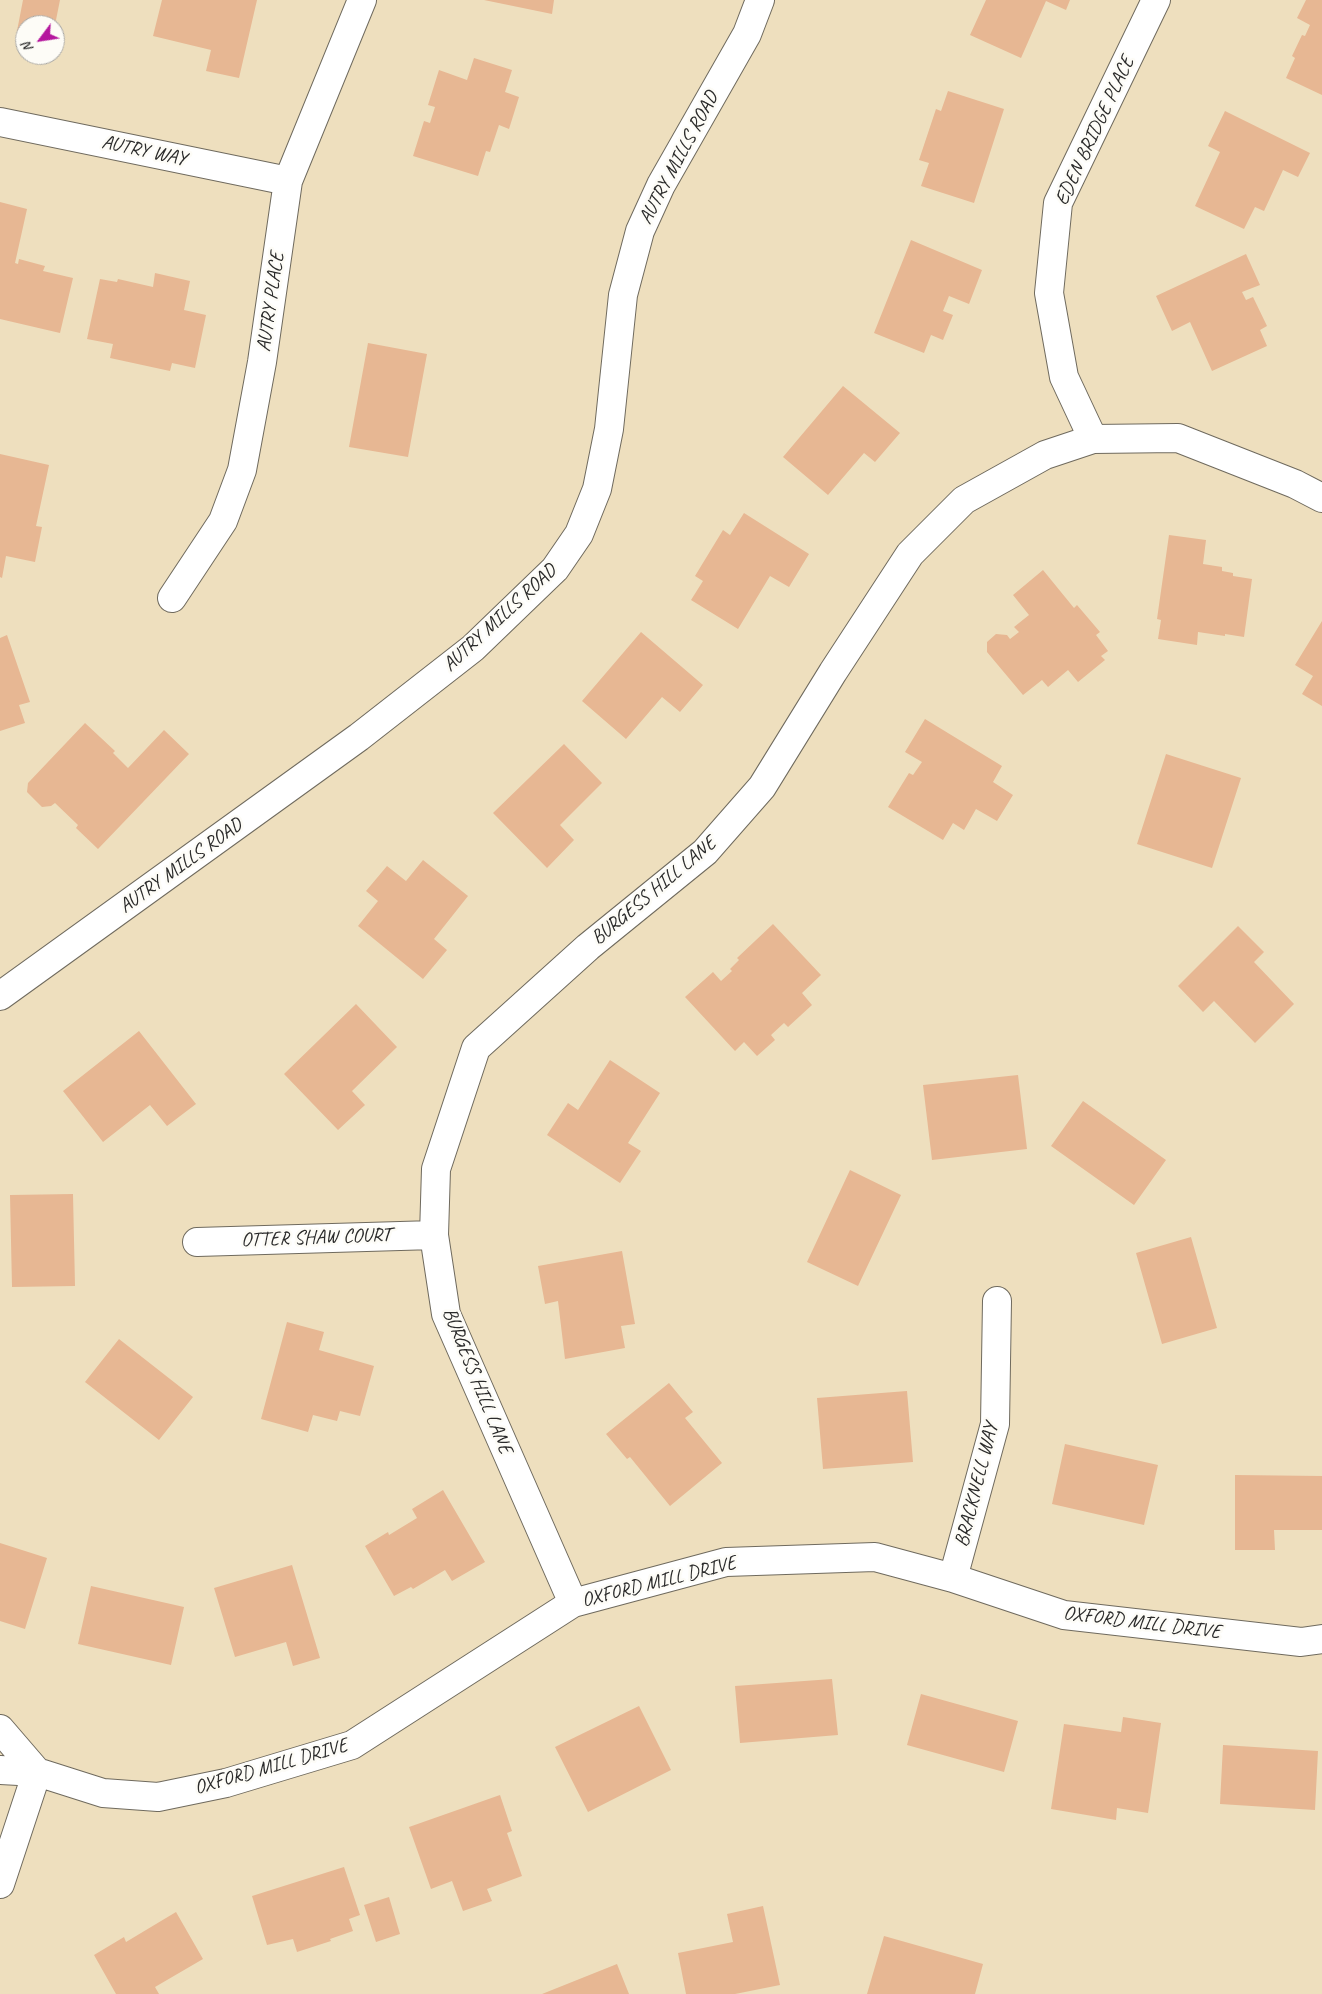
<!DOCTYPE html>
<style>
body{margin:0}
#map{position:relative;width:1322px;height:1994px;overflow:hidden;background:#eedfbe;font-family:Caveat,sans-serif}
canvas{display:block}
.north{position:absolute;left:15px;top:15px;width:50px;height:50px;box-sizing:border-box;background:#fdfcf7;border:1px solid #a9a8a5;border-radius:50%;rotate:239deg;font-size:14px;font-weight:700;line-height:20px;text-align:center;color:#2b2b2b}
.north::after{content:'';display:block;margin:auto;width:18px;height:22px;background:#b5179e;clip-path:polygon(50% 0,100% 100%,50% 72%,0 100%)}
</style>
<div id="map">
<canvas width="1322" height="1994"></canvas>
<div class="north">N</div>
</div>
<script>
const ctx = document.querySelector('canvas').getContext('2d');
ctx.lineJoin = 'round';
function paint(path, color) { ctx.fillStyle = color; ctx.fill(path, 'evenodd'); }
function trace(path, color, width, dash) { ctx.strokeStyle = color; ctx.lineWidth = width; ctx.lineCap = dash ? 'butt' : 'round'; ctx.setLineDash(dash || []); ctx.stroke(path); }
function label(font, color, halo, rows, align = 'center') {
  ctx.font = font + ' Caveat,sans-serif'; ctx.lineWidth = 5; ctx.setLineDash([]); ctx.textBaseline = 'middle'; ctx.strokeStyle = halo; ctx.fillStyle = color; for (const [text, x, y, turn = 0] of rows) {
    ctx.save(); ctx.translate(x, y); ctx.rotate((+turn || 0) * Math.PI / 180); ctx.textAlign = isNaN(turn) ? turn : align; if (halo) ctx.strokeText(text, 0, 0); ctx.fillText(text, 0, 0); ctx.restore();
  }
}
paint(new Path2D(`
 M 23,0 L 60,0 L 55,25 L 25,25 L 25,33 L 17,31 Z
 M 162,0 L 257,0 L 239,78 L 206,71 L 211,50 L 153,36 Z
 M 484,0 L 554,0 L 552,14 Z
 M 986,0 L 1070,0 L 1066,10 L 1046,1 L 1021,58 L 970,35 Z
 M 1306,0 L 1322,0 L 1322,95 L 1286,78 L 1295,58 L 1292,56 L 1302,35 L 1305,36 L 1310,25 L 1297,18 Z
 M 474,58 L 512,70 L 505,92 L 519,97 L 509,129 L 499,125 L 490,152 L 486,151 L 478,176 L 413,156 L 424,121 L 430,123 L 435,107 L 428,105 L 439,70 L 467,80 Z
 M 948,91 L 1004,109 L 974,203 L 921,186 L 929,163 L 919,160 L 936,109 L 941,111 Z
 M 1225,111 L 1310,153 L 1298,177 L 1283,170 L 1264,211 L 1255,207 L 1244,229 L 1195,206 L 1220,152 L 1208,146 Z
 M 0,202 L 27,209 L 15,263 L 18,264 L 19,259 L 45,266 L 43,271 L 73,278 L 60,333 L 0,319 Z
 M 911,240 L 982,270 L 969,304 L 949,296 L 943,311 L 953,315 L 943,340 L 931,335 L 924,353 L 874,333 Z
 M 1246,254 L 1260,285 L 1242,292 L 1246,300 L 1253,297 L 1267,326 L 1260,330 L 1267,346 L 1212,371 L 1190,322 L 1172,331 L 1156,296 Z
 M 155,273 L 190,281 L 184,310 L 206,315 L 195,368 L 172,363 L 170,371 L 110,358 L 113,344 L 87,339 L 100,279 L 117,282 L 118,279 L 153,287 Z
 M 368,343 L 427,354 L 408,457 L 349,447 Z
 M 843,386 L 900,433 L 875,462 L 864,453 L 828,495 L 783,457 Z
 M 0,454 L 49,465 L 36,526 L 42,527 L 35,562 L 6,556 L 2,578 L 0,577 Z
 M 744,513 L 809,554 L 789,587 L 770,576 L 738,629 L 691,600 L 703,581 L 695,576 L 723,530 L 730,535 Z
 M 1169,535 L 1206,540 L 1203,564 L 1222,567 L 1222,571 L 1233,573 L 1233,576 L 1252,579 L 1244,637 L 1225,634 L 1225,636 L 1198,632 L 1197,645 L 1158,639 L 1161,620 L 1157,619 Z
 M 1043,570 L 1074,608 L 1077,605 L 1100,632 L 1096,635 L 1108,651 L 1101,656 L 1105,660 L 1078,682 L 1068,670 L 1048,687 L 1042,680 L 1023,695 L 987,652 L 987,642 L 996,634 L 1007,635 L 1010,639 L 1019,632 L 1014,627 L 1029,615 L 1013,595 Z
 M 1322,621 L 1322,706 L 1302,694 L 1313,676 L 1295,665 Z
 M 641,632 L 703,685 L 680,712 L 662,697 L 626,739 L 582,701 Z
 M 7,635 L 30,702 L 19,705 L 25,723 L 0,731 L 0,638 Z
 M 925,719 L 1002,766 L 993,782 L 1013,795 L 997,821 L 976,809 L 964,830 L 953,823 L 943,840 L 888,807 L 909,773 L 913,775 L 922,762 L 905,752 Z
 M 85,723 L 115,751 L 113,753 L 128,768 L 164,730 L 189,754 L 98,849 L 76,828 L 78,825 L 55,803 L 51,806 L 42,807 L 27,792 L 28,783 Z
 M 564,744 L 602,783 L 560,825 L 574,840 L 547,868 L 493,813 Z
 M 1166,754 L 1241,778 L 1212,868 L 1137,844 Z
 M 423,860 L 468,896 L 434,939 L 447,950 L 423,979 L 358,926 L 378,901 L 366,891 L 387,866 L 406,881 Z
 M 773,924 L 821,975 L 802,993 L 812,1005 L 788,1027 L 784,1023 L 771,1035 L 775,1040 L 757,1056 L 744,1042 L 735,1051 L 685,997 L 713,972 L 721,981 L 732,971 L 730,969 L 739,960 L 737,958 Z
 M 1238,926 L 1264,952 L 1254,962 L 1294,1004 L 1255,1043 L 1214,1001 L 1203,1012 L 1178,986 Z
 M 356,1004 L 397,1047 L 352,1091 L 365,1105 L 338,1130 L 284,1074 Z
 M 139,1031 L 196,1104 L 167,1126 L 150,1105 L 103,1142 L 63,1091 Z
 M 610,1060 L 660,1093 L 628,1143 L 641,1151 L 620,1183 L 547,1135 L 568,1103 L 578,1110 Z
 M 1018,1075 L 1027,1149 L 932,1160 L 923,1085 Z
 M 1083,1101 L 1166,1160 L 1134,1205 L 1051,1146 Z
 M 850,1170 L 901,1195 L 858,1286 L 807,1262 Z
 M 73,1194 L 75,1286 L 12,1287 L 10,1195 Z
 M 1191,1237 L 1217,1328 L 1162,1344 L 1136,1253 Z
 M 622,1251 L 635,1324 L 621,1326 L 625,1348 L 565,1359 L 558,1301 L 545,1304 L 538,1266 Z
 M 287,1322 L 324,1332 L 319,1350 L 374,1366 L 360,1416 L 340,1411 L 337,1421 L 313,1415 L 308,1432 L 261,1419 Z
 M 119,1339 L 193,1397 L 159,1440 L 85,1382 Z
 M 669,1383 L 693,1412 L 685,1418 L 722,1463 L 670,1506 L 630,1457 L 627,1459 L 606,1434 Z
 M 907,1391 L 913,1462 L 823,1469 L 817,1398 Z
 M 1065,1444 L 1158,1465 L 1144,1525 L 1052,1504 Z
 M 1235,1475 L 1322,1476 L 1322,1530 L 1274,1530 L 1275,1550 L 1235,1550 Z
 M 443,1490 L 485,1562 L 452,1581 L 445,1570 L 413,1589 L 411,1587 L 394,1596 L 365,1546 L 388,1532 L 389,1535 L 417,1518 L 412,1509 Z
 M 0,1543 L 47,1558 L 25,1629 L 0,1621 Z
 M 292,1565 L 320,1658 L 293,1666 L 286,1642 L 235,1657 L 214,1588 Z
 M 91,1586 L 184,1607 L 171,1665 L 78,1644 Z
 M 832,1679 L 838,1735 L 740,1743 L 735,1686 Z
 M 921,1694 L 1018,1721 L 1004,1772 L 907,1745 Z
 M 639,1706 L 671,1770 L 588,1812 L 555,1747 Z
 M 1123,1717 L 1161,1723 L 1148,1813 L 1117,1808 L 1116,1820 L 1051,1809 L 1064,1724 L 1121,1732 Z
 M 1223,1745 L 1318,1751 L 1315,1810 L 1220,1804 Z
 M 500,1795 L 512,1831 L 507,1833 L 522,1876 L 487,1889 L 492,1901 L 463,1911 L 452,1881 L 431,1889 L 409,1827 Z
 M 344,1867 L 360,1915 L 349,1919 L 353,1931 L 330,1939 L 331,1941 L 297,1952 L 293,1939 L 267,1945 L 252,1896 Z
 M 389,1897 L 400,1934 L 376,1942 L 364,1905 Z
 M 763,1906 L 780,1985 L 735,1994 L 686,1994 L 678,1953 L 733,1942 L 727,1914 Z
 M 176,1912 L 203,1959 L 155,1987 L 159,1994 L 116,1994 L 94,1955 L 124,1937 L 126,1942 Z
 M 884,1936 L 983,1964 L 975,1994 L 867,1994 Z
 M 617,1964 L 629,1994 L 542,1994 Z`), '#e7b793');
const street = new Path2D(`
 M 0,122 L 288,181
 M 1093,439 L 1064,377 L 1049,293 L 1058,203 L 1156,0
 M 172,598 L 223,521 L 242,470 L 262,362 L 288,181 L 362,0
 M 0,996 L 359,737 L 473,648 L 555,569 L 579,534 L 597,489 L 609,429 L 623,295 L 640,231 L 661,185 L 747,34 L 760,0
 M 197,1242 L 434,1235
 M 953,1578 L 995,1424 L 997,1301
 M 573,1603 L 446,1314 L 434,1235 L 436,1169 L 476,1048 L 588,947 L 705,852 L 762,787 L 833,672 L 910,554 L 964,500 L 1045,455 L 1093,439 L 1178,438 L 1295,484 L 1322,498
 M 0,1729 L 37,1772
 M 0,1770 L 37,1772 L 103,1793 L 158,1797 L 226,1783 L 352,1745 L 573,1603 L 726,1562 L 875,1557 L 953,1578 L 1064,1615 L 1301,1642 L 1322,1639
 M 0,1884 L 37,1772`);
trace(street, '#6f6a5e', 30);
trace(street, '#fff', 28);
label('20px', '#2b2b2b', '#fdfcf7', [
 ["EDEN BRIDGE PLACE",1095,131,-65],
 ["AUTRY WAY",144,151,12],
 ["AUTRY MILLS ROAD",679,158,-62],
 ["AUTRY PLACE",271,302,-82],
 ["AUTRY MILLS ROAD",500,618,-43],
 ["AUTRY MILLS ROAD",181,866,-36],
 ["BURGESS HILL LANE",654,891,-40],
 ["OTTER SHAW COURT",316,1238,-2],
 ["BURGESS HILL LANE",477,1381,68],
 ["BRACKNELL WAY",977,1485,-76],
 ["OXFORD MILL DRIVE",659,1582,-14],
 ["OXFORD MILL DRIVE",1142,1623,7],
 ["OXFORD MILL DRIVE",271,1767,-16]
]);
</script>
